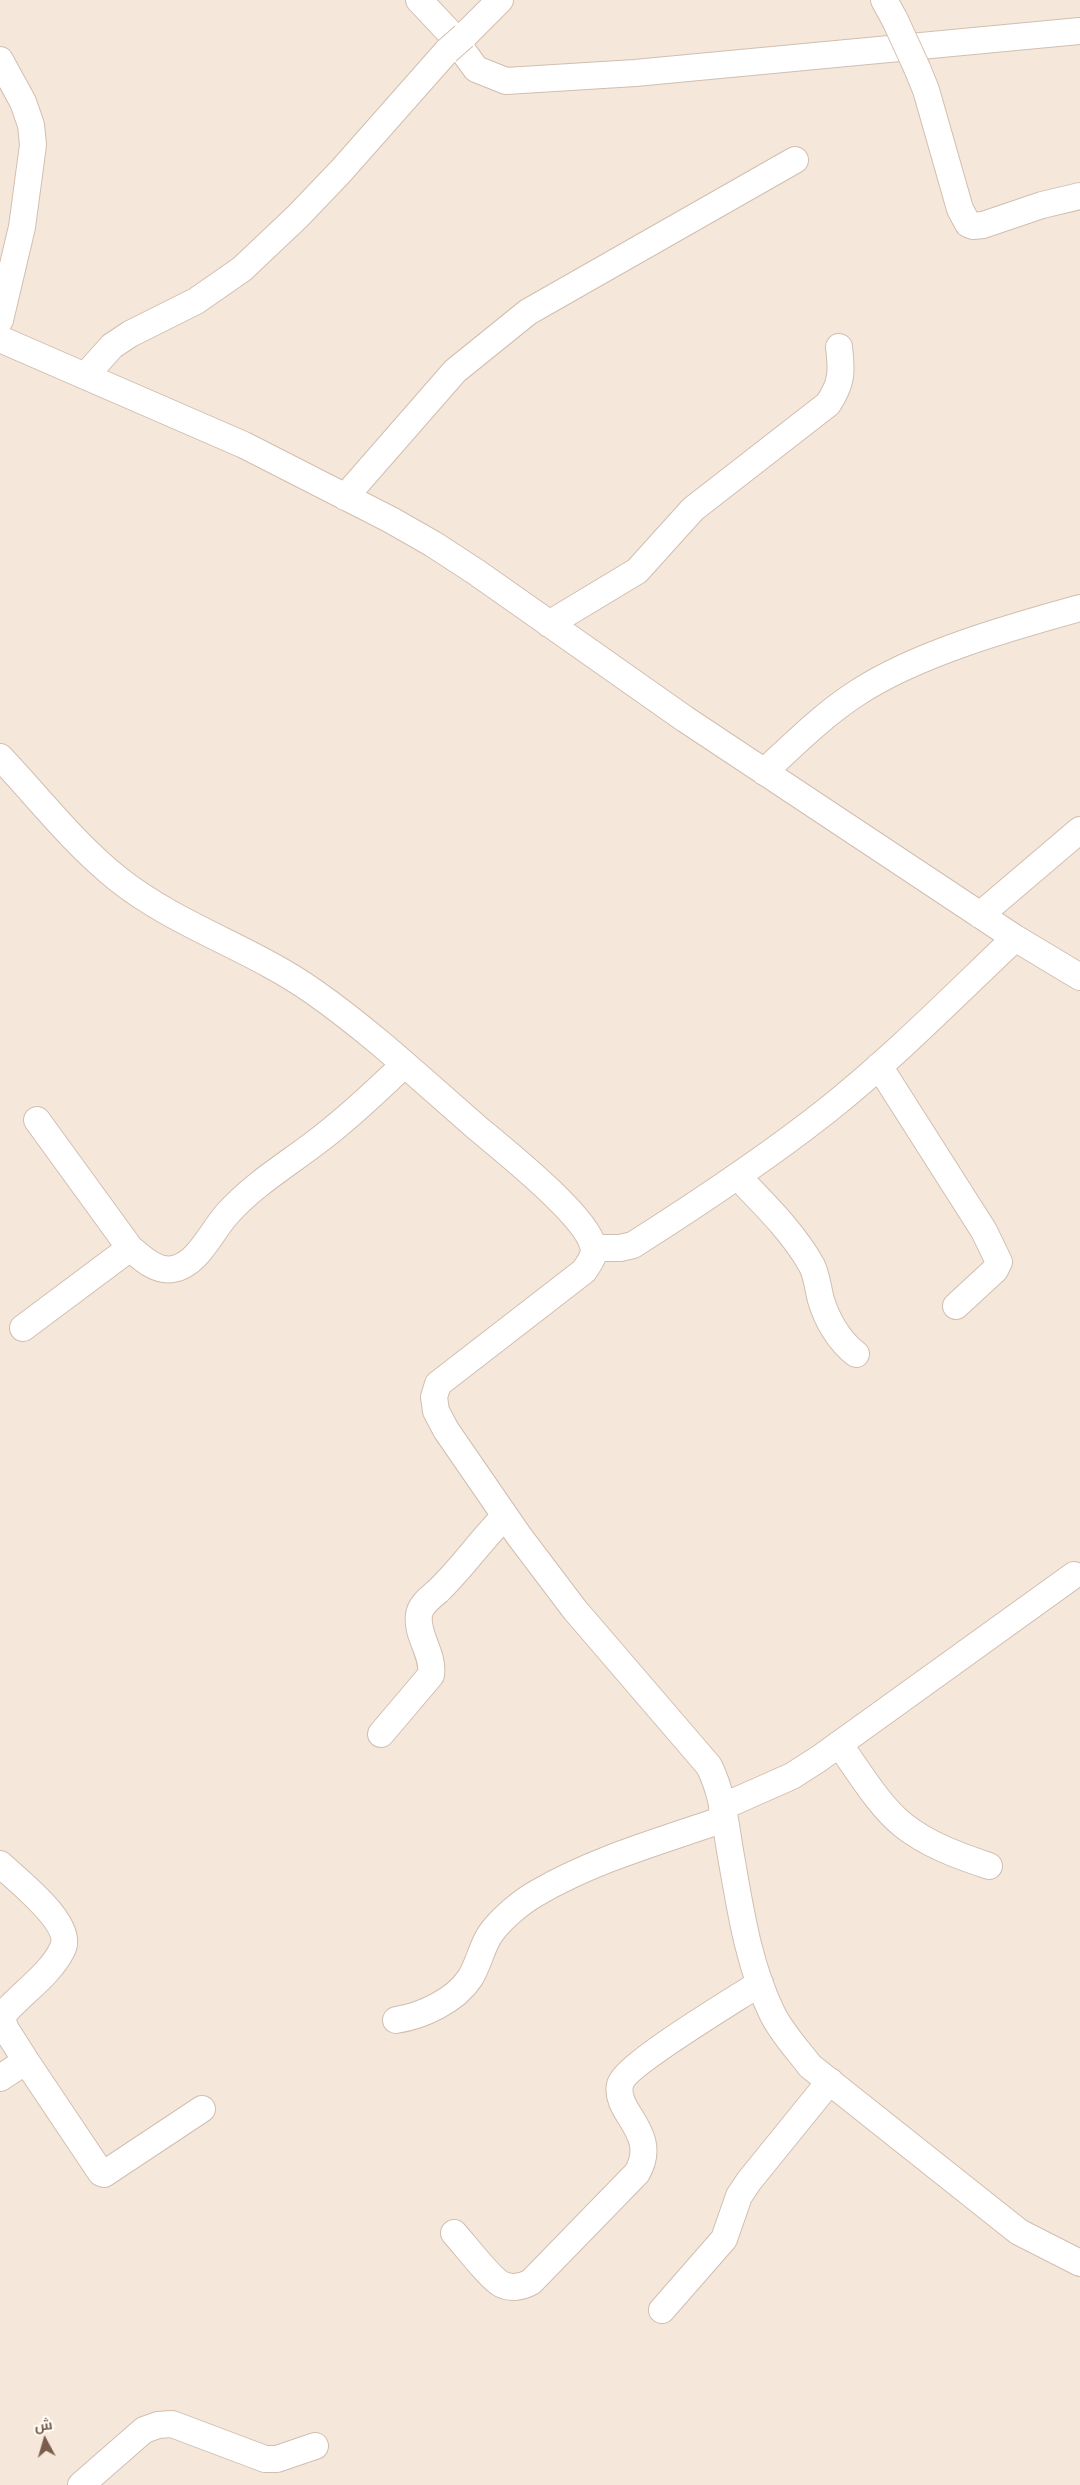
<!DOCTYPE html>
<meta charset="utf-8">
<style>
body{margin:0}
#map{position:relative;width:1080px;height:2485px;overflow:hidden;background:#fdf6ec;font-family:"IBM Plex Sans",Cairo,sans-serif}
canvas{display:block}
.north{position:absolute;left:20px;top:2415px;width:50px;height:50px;-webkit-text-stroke:4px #fffaf3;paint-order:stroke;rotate:354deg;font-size:14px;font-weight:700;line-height:20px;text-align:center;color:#7a5c4d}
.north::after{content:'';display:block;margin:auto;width:18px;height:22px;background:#7a5c4d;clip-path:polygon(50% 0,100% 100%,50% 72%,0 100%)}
</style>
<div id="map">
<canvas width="1080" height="2485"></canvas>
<div class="north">ش</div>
</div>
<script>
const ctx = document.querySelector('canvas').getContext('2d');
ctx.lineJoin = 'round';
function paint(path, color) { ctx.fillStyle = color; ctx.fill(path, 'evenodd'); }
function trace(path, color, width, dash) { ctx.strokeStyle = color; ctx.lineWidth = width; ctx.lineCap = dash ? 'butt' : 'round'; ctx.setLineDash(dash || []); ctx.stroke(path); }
paint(new Path2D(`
 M 0,0 L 1080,0 L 1080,2485 L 0,2485 Z`), '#f5e8da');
const minor = new Path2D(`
 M 419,0 L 450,33 L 476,69 L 506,81 L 635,73 L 1080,31
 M 884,0 L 895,20
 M 464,36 L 500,0
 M 0,60 L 23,102 L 31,125 L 33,145 L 22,227 L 0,320
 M 917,68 L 926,90 L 960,209 L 968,224 L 973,226 L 983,225 L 1042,205 L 1080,196
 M 0,339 L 244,445 L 391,520 L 433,544 L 476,572 L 685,719 L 1015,938 L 1080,977
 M 86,375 L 112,346 L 130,334 L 196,301 L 242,269 L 298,216 L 341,171 L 447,51
 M 345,497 L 455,371 L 528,312 L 795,160
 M 549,624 L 637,571 L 693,509 L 828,404 C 842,383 842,372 839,347
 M 0,757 C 38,797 74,844 118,879 C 177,926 252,948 314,992 C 371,1032 422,1080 475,1126 C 502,1149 586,1215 593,1246 C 596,1255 589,1263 584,1271 L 438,1384 L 434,1397 L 436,1411 L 446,1430 L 519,1536 L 575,1610 L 709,1766 C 724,1796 726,1830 732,1862 C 741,1913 749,1966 772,2013 C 781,2032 797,2049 810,2066 L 1019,2232 L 1080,2263
 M 764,772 C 794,744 823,715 857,693 C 916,654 1011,627 1080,608
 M 980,915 L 1080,830
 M 879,1066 L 984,1231 L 999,1262 L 995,1270 L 956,1306
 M 37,1120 L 130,1248 C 142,1258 156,1272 173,1269 C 198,1265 212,1230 228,1213 C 254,1184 288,1164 319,1140 C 350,1117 377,1090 404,1065
 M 738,1177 C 764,1204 794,1233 812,1266 C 817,1276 818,1289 821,1300 C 827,1320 839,1341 856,1354
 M 594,1248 L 620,1248 L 633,1245 C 699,1203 764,1160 825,1112 C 892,1059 953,997 1015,938
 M 23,1328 L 130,1248
 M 381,1734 L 431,1675 C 434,1653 416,1636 419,1615 C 420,1605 431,1597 438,1591 C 462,1568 481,1540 505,1516
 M 839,1744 C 858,1770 879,1806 903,1825 C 928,1845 959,1856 989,1866
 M 722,1807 L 792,1776 L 820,1758 L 1074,1575
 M 0,1864 C 17,1880 76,1925 62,1950 C 49,1976 20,1994 2,2016 L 5,2028 L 26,2061 L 0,2078
 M 396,2020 C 422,2016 455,2001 470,1978 C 479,1964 482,1945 491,1933 C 502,1918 521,1902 537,1893 C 595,1859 661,1841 724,1819
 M 26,2061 L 101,2173 L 104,2174 L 202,2109
 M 454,2233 C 464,2244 490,2278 501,2284 C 511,2289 522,2287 531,2282 L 637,2173 C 660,2133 614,2113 620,2085 C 624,2065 738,1998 760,1983
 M 662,2310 L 724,2239 L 739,2196 L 749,2181 L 830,2081
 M 81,2485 L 144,2430 L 158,2425 L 172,2424 L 265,2459 L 277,2459 L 315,2446`);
trace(minor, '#d1beb0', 28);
trace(minor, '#fff', 26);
const minorBridge = new Path2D(`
 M 895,20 L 917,68
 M 447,51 L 464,36`);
trace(minorBridge, '#d1beb0', 28, []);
trace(minorBridge, '#fff', 26);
</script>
